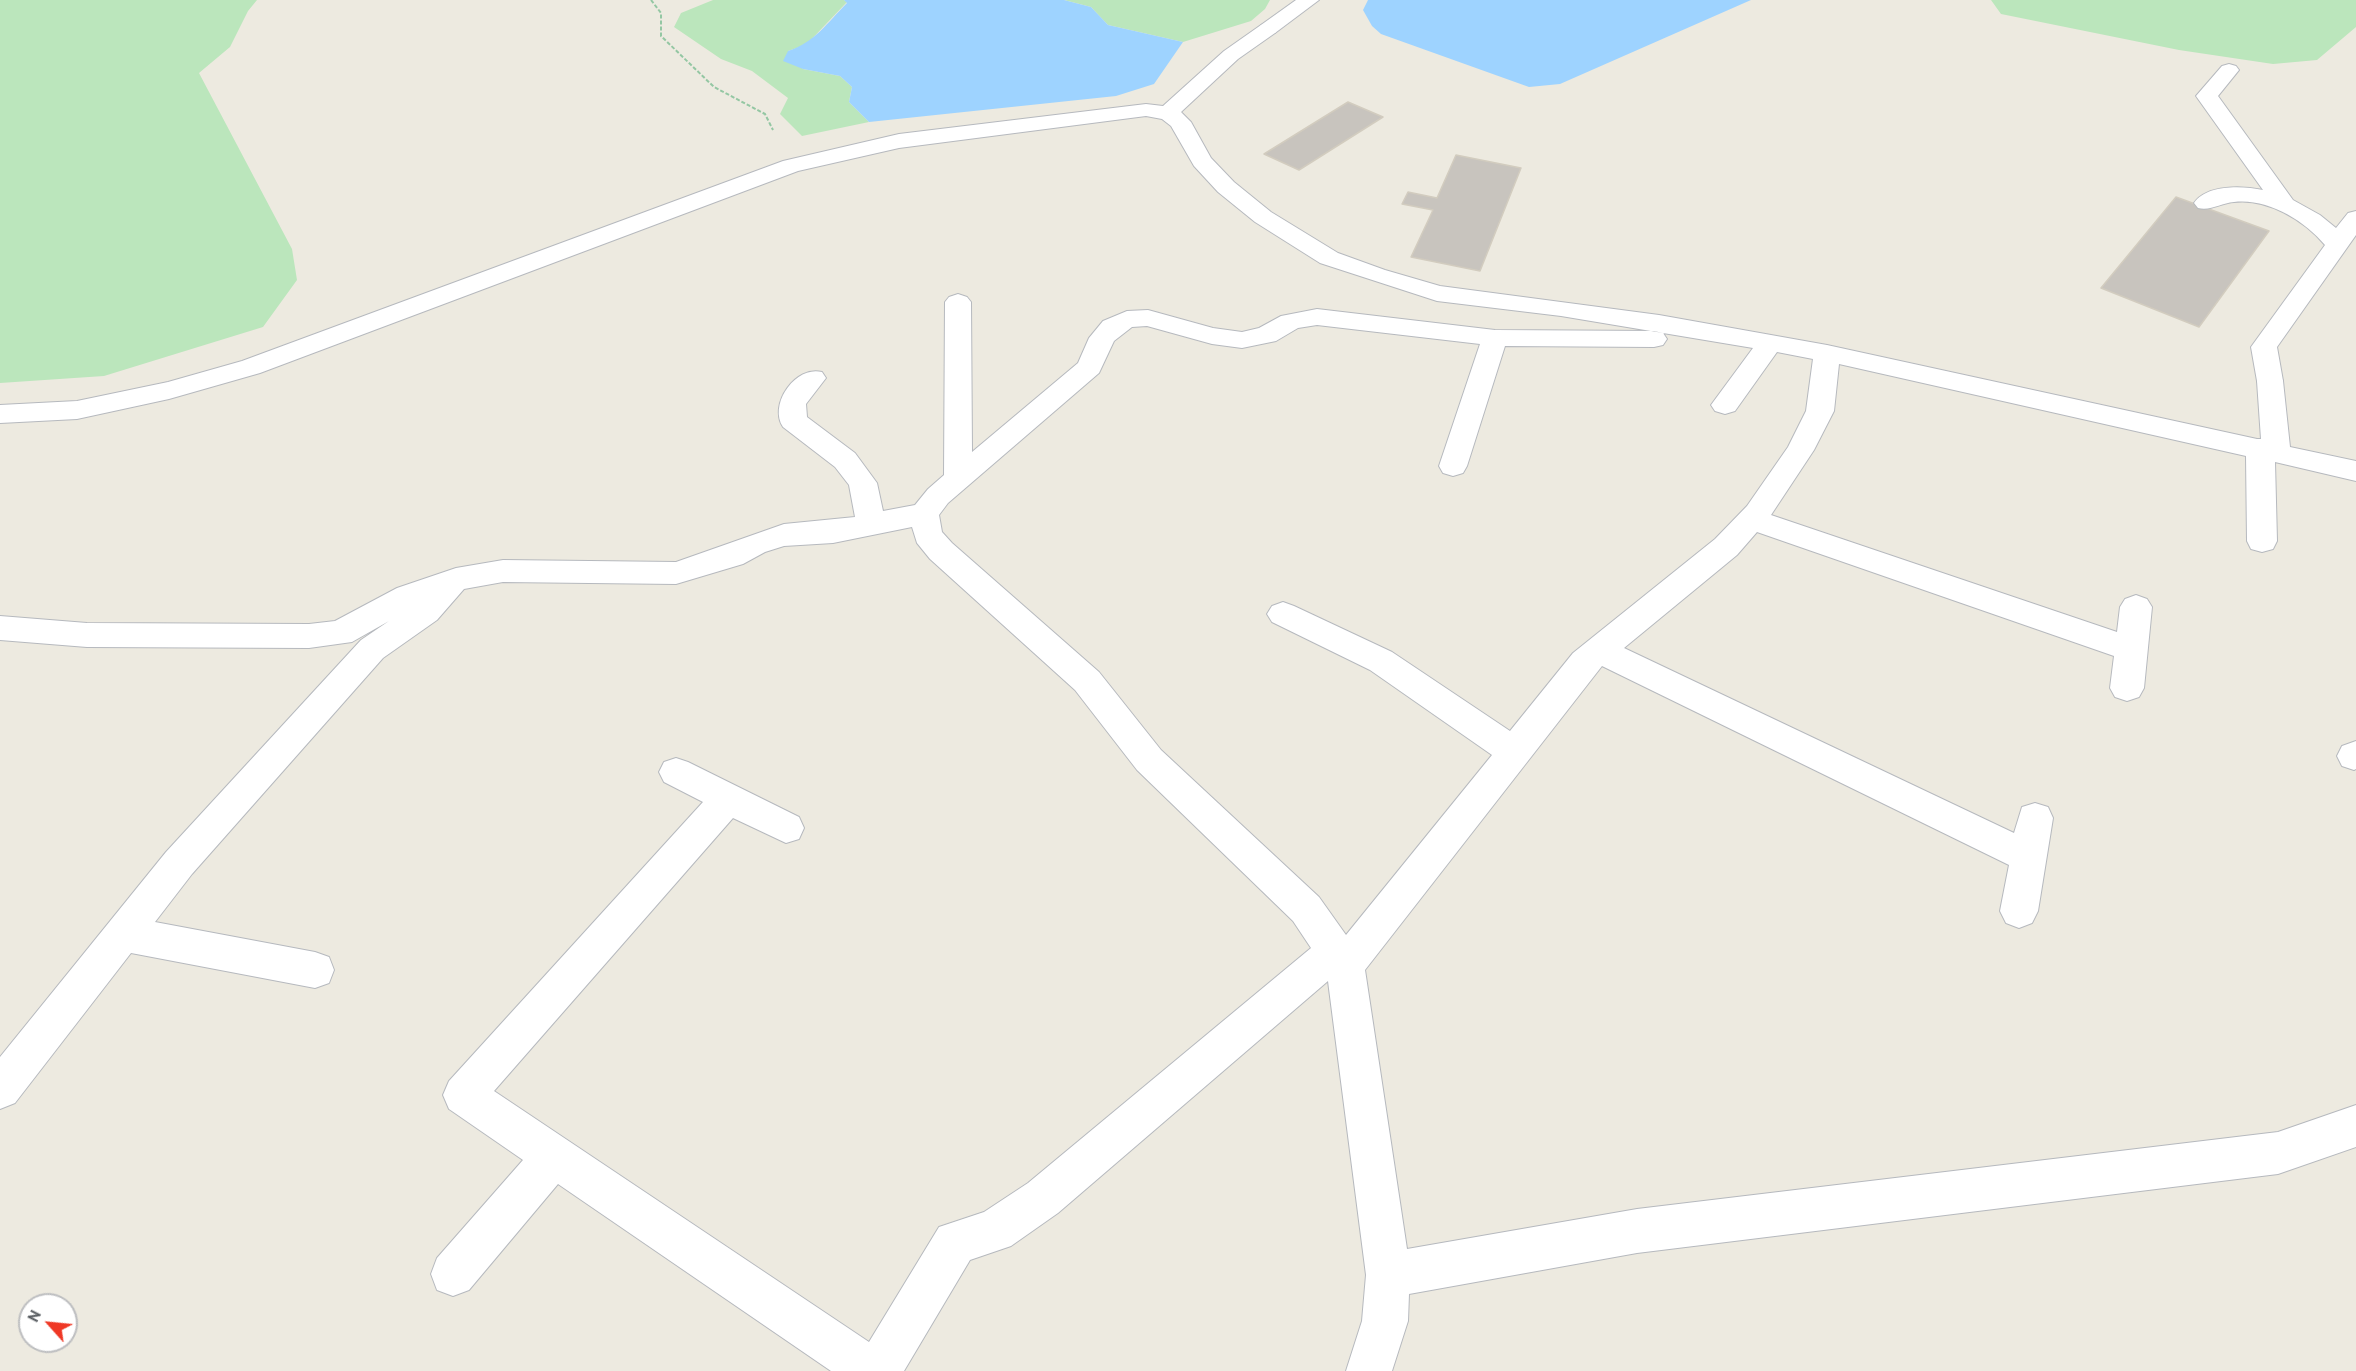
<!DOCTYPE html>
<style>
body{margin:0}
#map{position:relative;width:2356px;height:1371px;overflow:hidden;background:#edeae0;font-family:"PT Sans",sans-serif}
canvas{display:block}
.north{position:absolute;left:18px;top:1293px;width:60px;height:60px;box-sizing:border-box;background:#fff;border:2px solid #bdbec0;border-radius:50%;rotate:297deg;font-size:16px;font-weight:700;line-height:24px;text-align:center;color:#595d62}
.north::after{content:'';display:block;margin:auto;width:21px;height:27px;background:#ef3825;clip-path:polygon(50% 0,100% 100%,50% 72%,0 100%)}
</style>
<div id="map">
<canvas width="2356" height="1371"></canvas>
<div class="north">N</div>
</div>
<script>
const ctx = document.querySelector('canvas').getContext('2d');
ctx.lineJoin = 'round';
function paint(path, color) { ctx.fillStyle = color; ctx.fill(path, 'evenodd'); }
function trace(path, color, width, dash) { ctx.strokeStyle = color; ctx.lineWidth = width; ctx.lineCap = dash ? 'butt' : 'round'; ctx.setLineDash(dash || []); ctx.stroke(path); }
paint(new Path2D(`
 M 0,0 L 257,0 L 248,11 L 230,47 L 199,73 L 292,249 L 297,280 L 263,327 L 104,376 L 0,383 Z
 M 713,0 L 844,0 L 847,2 L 806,45 L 788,51 L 803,69 L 840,76 L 852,87 L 849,102 L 869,122 L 802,136 L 780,114 L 788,98 L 752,71 L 721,59 L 674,27 L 681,13 Z
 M 1064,0 L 1270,0 L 1265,9 L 1251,21 L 1183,42 L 1108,25 L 1091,7 Z
 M 1991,0 L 2356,0 L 2356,27 L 2317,60 L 2273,64 L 2179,50 L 2001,14 Z`), '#bbe6bc');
paint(new Path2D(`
 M 844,0 L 1064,0 L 1091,7 L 1108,25 L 1183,42 L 1154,84 L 1116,96 L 869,122 L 849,102 L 852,87 L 840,76 L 803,69 L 783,61 L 788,51 C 815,42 827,23 847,3 Z
 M 1368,0 L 1751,0 L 1560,84 L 1529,87 L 1381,34 L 1372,26 L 1363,10 Z`), '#9ed3ff');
const building = new Path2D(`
 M 1348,102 L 1383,117 L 1299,170 L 1264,154 Z
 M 1456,155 L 1521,168 L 1480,271 L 1411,257 L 1433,210 L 1402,204 L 1408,192 L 1437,198 Z
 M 2176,197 L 2269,231 L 2199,327 L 2101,288 Z`);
paint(building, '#c8c4be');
trace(building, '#d2ccbf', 1.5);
const service = new Path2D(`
 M 1296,0 L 1319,0 L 1275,33 L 1261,33 L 1258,29 L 1261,25 Z
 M 2229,64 L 2236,66 L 2239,70 L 2218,96 L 2293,200 L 2320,215 L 2336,228 L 2348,213 L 2356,211 L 2356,235 L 2277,347 L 2283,381 L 2280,387 L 2270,390 L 2260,387 L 2257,381 L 2251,347 L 2325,245 C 2304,220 2267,198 2234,202 C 2221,203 2211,211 2198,208 L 2194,203 C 2207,184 2243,186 2263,190 L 2196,96 L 2222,66 Z`);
const minor = new Path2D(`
 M 1268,23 L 1275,25 L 1278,29 L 1275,33 L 1238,59 L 1181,112 L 1191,122 L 1211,158 L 1234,182 L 1271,212 L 1338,253 L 1385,270 L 1440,286 L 1659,315 L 1827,345 L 2257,439 L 2261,439 L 2257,381 L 2260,375 L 2270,372 L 2280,375 L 2283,381 L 2290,447 L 2356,461 L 2356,481 L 2275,462 L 2277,541 L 2273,549 L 2262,552 L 2251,549 L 2247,541 L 2246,456 L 1839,364 L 1834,411 L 1814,450 L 1771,515 L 2117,632 L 2120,607 L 2125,599 L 2136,595 L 2147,599 L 2152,607 L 2144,688 L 2139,697 L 2127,701 L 2115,697 L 2110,688 L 2114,656 L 1757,532 L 1737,555 L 1624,648 L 2014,833 L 2022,807 L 2035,803 L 2048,807 L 2053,818 L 2038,911 L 2032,923 L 2019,928 L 2006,923 L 2000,911 L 2009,865 L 1602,666 L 1365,970 L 1407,1249 L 1637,1209 L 2278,1132 L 2356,1105 L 2356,1147 L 2278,1174 L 1637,1253 L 1409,1294 L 1408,1321 L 1392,1371 L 1346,1371 L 1362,1321 L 1366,1275 L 1328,981 L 1058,1213 L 1011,1246 L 970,1260 L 904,1371 L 831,1371 L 558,1184 L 469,1290 L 453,1296 L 437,1290 L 431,1274 L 437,1258 L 523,1160 L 449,1109 L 443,1095 L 449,1081 L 703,802 L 664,782 L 659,772 L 664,762 L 676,758 L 688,762 L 799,817 L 804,828 L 799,839 L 786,843 L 733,818 L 494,1091 L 869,1342 L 939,1227 L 984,1212 L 1028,1183 L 1311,948 L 1293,921 L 1137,770 L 1075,690 L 930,559 L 917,543 L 912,527 L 833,543 L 784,546 L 765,552 L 743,564 L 676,584 L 503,582 L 464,589 L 437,620 L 383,658 L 192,874 L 155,922 L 315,952 L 329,957 L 334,970 L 329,983 L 315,988 L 131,953 L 15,1103 L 0,1109 L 0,1057 L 166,852 L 361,640 L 389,621 L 352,642 L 309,648 L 87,647 L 0,640 L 0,616 L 87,623 L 309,624 L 335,621 L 397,588 L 456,568 L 503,560 L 676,562 L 784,524 L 855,517 L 849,485 L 835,467 L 783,427 C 768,404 796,365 822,372 L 826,378 L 806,404 L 807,417 L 855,453 L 877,483 L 883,511 L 915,505 L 928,489 L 944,475 L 945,302 L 949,297 L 958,294 L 967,297 L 971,302 L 972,452 L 1078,363 L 1089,338 L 1103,321 L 1127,311 L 1148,310 L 1213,328 L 1242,332 L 1259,328 L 1281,316 L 1317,309 L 1495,330 L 1654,331 L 1663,333 L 1667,339 L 1663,345 L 1654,347 L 1505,346 L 1467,466 L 1463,473 L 1453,476 L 1443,473 L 1439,466 L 1480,344 L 1317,325 L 1298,328 L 1276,341 L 1242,348 L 1212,344 L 1147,326 L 1132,327 L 1114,341 L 1099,373 L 948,503 L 939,515 L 942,532 L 952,543 L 1099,672 L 1161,750 L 1319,897 L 1346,935 L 1492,755 L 1370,670 L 1272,622 L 1267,614 L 1272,606 L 1283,602 L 1294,606 L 1392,652 L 1510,731 L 1573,653 L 1715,539 L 1747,506 L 1788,447 L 1806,411 L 1813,359 L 1777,352 L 1735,411 L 1725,414 L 1715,411 L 1711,405 L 1753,348 L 1561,316 L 1437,301 L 1320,263 L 1255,222 L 1218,192 L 1194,166 L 1171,126 L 1162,119 L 1146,116 L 899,148 L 798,171 L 260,373 L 169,399 L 77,419 L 0,423 L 0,405 L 77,401 L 168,382 L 242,361 L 783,161 L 899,134 L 1146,104 L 1163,106 L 1224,51 L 1261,25 Z
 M 2356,741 L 2356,769 L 2354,770 L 2342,766 L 2337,756 L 2342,746 Z`);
trace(service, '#b6b9be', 2);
trace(minor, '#b6b9be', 2);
trace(new Path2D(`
 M 651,0 L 661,13 L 661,36 L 714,87 L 765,114 L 773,130`), '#94c7a3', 2, [4, 2]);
paint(service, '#fff');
paint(minor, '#fff');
</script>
